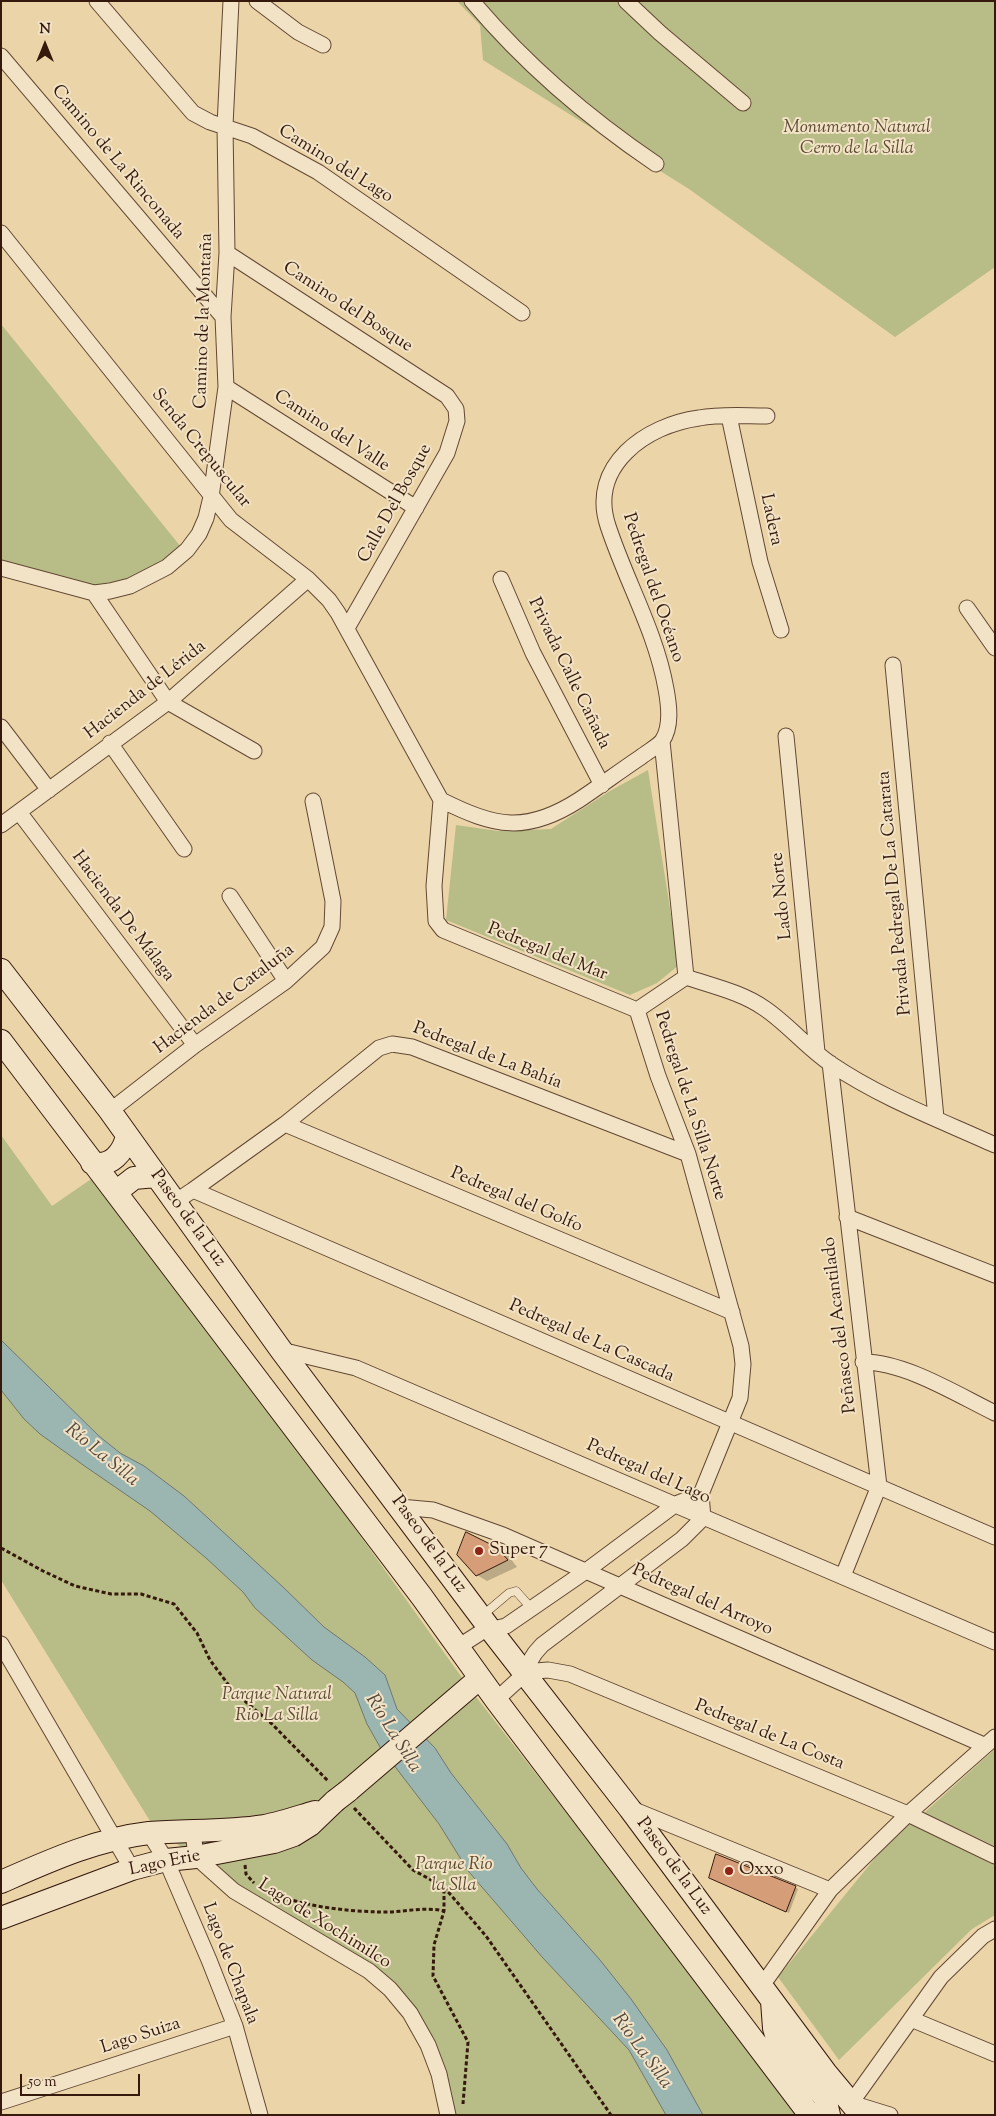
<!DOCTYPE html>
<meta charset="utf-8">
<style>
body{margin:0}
#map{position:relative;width:996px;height:2116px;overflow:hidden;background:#ebd4a7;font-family:"Sorts Mill Goudy",serif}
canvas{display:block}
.frame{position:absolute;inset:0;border:2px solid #35190d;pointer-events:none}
.north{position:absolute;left:20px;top:20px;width:50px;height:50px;-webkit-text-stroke:4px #f2e3c6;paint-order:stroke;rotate:0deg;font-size:14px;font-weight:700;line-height:20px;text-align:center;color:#35190d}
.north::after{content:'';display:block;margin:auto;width:18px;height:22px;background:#35190d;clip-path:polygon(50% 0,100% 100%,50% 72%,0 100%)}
.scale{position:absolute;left:20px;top:2074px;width:120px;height:22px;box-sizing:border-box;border:2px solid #35190d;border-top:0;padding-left:6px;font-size:15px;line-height:18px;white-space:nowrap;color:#35190d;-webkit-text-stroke:4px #f2e3c6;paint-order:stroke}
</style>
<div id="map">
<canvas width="996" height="2116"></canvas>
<div class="frame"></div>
<div class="north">N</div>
<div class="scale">50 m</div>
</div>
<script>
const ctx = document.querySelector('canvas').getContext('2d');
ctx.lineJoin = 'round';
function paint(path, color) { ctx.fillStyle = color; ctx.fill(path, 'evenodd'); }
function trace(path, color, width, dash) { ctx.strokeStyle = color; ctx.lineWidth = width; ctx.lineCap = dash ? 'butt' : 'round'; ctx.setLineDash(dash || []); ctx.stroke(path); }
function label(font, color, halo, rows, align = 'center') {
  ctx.font = font + ' "Sorts Mill Goudy",serif'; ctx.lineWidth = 4; ctx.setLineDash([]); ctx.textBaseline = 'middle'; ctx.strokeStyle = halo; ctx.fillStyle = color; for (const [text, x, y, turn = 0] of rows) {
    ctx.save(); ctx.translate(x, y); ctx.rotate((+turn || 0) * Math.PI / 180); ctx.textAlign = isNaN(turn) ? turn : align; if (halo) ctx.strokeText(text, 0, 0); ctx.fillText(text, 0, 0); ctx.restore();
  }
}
paint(new Path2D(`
 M 457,1 L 995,1 L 995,267 L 895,337 L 689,189 L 483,60 L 480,25 Z
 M 1,324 L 185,552 L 110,591 L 1,568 Z
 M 648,770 L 679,965 L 657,983 L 630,995 L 446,920 L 456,825 L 498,831 L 551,829 L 610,791 Z
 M 1,1135 L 52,1206 L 100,1173 L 473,1693 L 802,2115 L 448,2115 L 428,2045 L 390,1989 L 155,1829 L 1,1580 Z
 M 995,1749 L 995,1846 L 924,1813 Z
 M 907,1819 L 995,1866 L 995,1915 L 972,1929 L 839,2060 L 778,1977 Z`), '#b8bc87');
const water = new Path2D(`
 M 1,1340 L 99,1436 L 120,1453 L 144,1466 L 184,1496 L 283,1587 L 324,1627 L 365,1657 L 385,1675 L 397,1709 L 435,1748 L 451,1773 L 507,1844 L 521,1868 L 537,1889 L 600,1960 L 631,1999 L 667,2050 L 703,2115 L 666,2115 L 629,2050 L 543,1958 L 469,1872 L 439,1824 L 380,1747 L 367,1724 L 355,1693 L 343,1682 L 312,1660 L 255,1608 L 243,1592 L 206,1558 L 150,1511 L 86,1467 L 40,1434 L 24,1419 L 1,1390 Z`);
paint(water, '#9bb6b1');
trace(water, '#72776f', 1);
paint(new Path2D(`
 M 496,1548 L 507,1554 L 517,1567 L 487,1581 L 477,1575 Z
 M 713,1879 L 795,1887 L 798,1889 L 789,1913 Z`), '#0003');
const building = new Path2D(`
 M 466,1532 L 496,1547 L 508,1560 L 476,1576 L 457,1555 Z
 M 716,1854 L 796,1886 L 786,1912 L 709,1878 Z`);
paint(building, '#d59e79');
trace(building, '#35190d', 1);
const lane = new Path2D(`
 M 483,1615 L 509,1593 L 516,1591 L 532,1609`);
const street = new Path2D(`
 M 97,1 L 193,113 L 210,122 L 252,136 L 318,172 L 522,313
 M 257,1 L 298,32 L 323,45
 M 472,1 C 525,64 588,118 656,164
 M 626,1 L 660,33 L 743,103
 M 1,56 L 223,317
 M 1,233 L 231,520 L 308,579 L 329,600 L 338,613 L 441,800 L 434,886 L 436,921 L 443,930 L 637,1010
 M 227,253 L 447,396 L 456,409 L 457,421 L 447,453 L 347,628
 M 226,387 L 416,508
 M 729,416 L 760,562 L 781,630
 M 1,568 L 94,593 L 110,591 L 130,586 L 167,567 L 187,550 L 199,534 L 206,518 L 211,497 L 226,387 L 223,317 L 227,253 L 225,126 L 231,1
 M 501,579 L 533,653 L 602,785
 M 94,593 L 168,702 L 254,751
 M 967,608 L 995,648
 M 893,665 L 936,1118
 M 1,727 L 49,790
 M 786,736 L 817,1052
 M 662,741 L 686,977
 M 110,743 L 184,849
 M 441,800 C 495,827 526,834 579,800 C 600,786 620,771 641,757 C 647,752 657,747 662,741 C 672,727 669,705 666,689 C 656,632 626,581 608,526 C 588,466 646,425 699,418 C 721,414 745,416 767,416
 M 19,812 L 195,1045
 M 1,825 L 168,702 L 308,579
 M 230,896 L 286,981
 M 686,977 C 712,986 741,992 764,1008 C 788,1024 807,1048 831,1064 C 881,1098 940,1120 995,1145
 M 830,1063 L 879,1486 L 843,1576
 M 110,1111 L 195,1045 L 286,981 L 323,947 L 332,927 L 333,901 L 313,801
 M 285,1124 L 732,1312
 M 193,1190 L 285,1124 L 379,1048 L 392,1044 L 412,1047 L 688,1154
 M 175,1202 L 193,1190 L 995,1537
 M 847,1217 L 995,1275
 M 281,1350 L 356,1368 L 995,1642
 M 863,1362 C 905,1362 956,1394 995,1413
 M 400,1507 L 433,1510 L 503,1535 L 984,1745
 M 1,1644 L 132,1869
 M 458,1647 L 483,1631 L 506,1626 L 586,1571 L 676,1504 L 701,1494
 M 524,1672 L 548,1670 L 570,1674 L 908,1814 L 995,1856
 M 496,1700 L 519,1679 L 535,1653 L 542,1645 L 682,1539 L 703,1518 L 701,1494 L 740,1398 L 743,1364 L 741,1346 L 688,1154 L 658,1076 L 637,1010 L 686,977
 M 632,1809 L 830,1890
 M 193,1831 L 196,1857 L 234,1891 L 369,1971 L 390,1989 L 410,2013 L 428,2045 L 439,2074 L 448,2115
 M 149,1833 L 166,1860 L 209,1960 L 235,2026 L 260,2115
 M 761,1987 L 830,1890 L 908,1814 L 995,1737
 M 911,2019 L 995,2054
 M 1,2102 L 235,2026
 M 890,2115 L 851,2103 L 941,1977 L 983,1936 L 995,1929`);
const secondary = new Path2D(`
 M 1,970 L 110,1111 L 281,1350 L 490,1629 L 630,1809 L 826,2073 L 861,2115
 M 1,1041 L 422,1597 L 496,1700 L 810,2115
 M 92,1163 C 111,1168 124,1152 127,1135
 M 116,1192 L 134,1178 L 156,1176
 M 348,1791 L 480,1678
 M 1,1882 C 49,1861 97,1839 149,1833 C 187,1830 226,1832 264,1826 C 281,1823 298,1817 315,1812
 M 1,1918 L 132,1869 L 166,1860 L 196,1857 L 274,1842 L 294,1835 L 310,1825 L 335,1801
 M 772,2001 L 774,2028 L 777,2038 L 825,2098 L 829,2115`);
trace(lane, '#624834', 9);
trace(street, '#624834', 17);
trace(secondary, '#35190d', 24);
trace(new Path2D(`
 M 1,1548 L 43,1571 L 75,1586 L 111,1594 L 141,1594 L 174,1604 L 197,1633 L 210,1660 L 233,1691 L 272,1724 L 329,1782
 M 354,1808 L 413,1870 L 444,1887 L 444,1911 L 434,1945 L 433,1976 L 468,2042 L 463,2104
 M 245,1865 L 246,1874 L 254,1883
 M 444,1887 L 486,1936 L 611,2115
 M 263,1889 C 297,1906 343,1911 380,1912 C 402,1913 422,1906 444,1911`), '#35190d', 3, [4, 2.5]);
trace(lane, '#f2e3c6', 8);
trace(street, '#f2e3c6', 15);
trace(secondary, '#f2e3c6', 22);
const secondaryBridge = new Path2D(`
 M 335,1801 L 348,1791`);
trace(secondaryBridge, '#35190d', 24, []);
trace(secondaryBridge, '#f2e3c6', 22);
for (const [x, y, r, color] of [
 [479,1551,5,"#8f2418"],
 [729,1871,5,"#8f2418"]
]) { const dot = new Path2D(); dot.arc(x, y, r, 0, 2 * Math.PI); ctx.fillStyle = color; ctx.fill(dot); trace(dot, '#f2e3c6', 2); }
label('italic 18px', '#5c4a32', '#f2e3c6', [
 ["Monumento Natural",857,129],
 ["Cerro de la Silla",857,150],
 ["Parque Natural",277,1696],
 ["Rio La Silla",277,1717],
 ["Parque Río",454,1866],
 ["la Slla",454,1887]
]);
label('18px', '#35190d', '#f2e3c6', [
 ["Camino de La Rinconada",117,163,50],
 ["Camino del Lago",335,165,32],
 ["Camino del Bosque",347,308,33],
 ["Camino de la Montaña",205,321,-88],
 ["Camino del Valle",331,432,33],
 ["Senda Crepuscular",200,449,51],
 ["Calle Del Bosque",396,504,-61],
 ["Ladera",770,520,78],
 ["Pedregal del Océano",652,588,71],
 ["Privada Calle Cañada",568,674,64],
 ["Hacienda de Lérida",146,691,-38],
 ["Privada Pedregal De La Catarata",896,893,-95],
 ["Lado Norte",783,896,-96],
 ["Hacienda De Málaga",122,917,53],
 ["Pedregal del Mar",547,953,22],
 ["Hacienda de Cataluña",225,1000,-37],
 ["Pedregal de La Bahía",487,1057,21],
 ["Pedregal de La Silla Norte",689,1106,72],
 ["Pedregal del Golfo",516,1201,23],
 ["Paseo de la Luz",187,1219,54],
 ["Peñasco del Acantilado",841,1325,-97],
 ["Pedregal de La Cascada",591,1342,24],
 ["Pedregal del Lago",648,1473,24],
 ["Paseo de la Luz",428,1545,54],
 ["Pedregal del Arroyo",702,1601,24],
 ["Pedregal de La Costa",769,1736,22],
 ["Lago Erie",165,1864,-12],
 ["Paseo de la Luz",673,1867,54],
 ["Lago de Xochimilco",324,1925,32],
 ["Lago de Chapala",229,1964,69],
 ["Lago Suiza",141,2037,-18]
]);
label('18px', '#35190d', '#f2e3c6', [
 ["Super 7",489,1551],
 ["Oxxo",739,1871]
], 'left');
label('italic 19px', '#54483e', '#f2e3c6', [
 ["Río La Silla",101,1456,39],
 ["Río La Silla",392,1734,58],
 ["Río La Silla",641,2052,54]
]);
</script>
